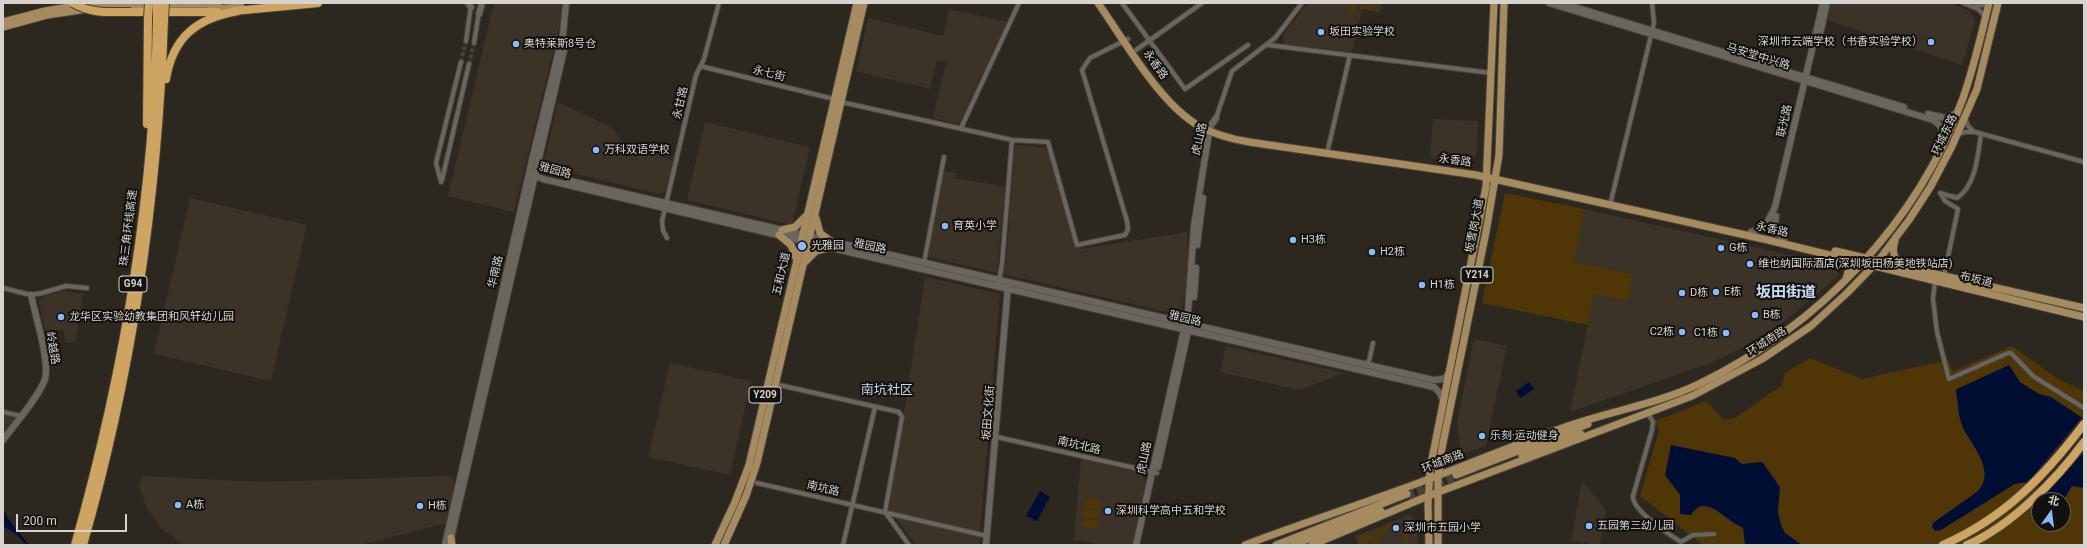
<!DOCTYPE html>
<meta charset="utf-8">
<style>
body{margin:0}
#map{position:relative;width:2087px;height:548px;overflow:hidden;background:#2c2820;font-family:Roboto,"Noto Sans SC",sans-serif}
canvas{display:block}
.frame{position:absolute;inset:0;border:4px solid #d6d3cf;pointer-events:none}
.north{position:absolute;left:2031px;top:492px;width:40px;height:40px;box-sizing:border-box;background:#13110e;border:1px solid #615f5b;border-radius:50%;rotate:14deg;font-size:11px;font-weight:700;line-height:16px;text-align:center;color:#d6d3cf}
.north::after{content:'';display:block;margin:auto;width:14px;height:18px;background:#8bbafc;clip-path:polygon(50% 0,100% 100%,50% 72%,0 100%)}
.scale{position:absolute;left:16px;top:514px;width:111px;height:18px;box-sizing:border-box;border:2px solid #d6d3cf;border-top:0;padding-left:5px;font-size:12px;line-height:14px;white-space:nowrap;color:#d6d3cf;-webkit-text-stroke:3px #13110e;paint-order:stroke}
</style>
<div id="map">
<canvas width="2087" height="548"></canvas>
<div class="frame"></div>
<div class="north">北</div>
<div class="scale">200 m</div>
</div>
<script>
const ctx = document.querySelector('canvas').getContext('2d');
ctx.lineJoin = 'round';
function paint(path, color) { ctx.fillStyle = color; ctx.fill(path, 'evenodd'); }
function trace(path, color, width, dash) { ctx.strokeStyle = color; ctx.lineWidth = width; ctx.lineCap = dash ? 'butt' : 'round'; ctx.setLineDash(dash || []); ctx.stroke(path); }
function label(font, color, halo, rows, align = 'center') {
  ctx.font = font + ' Roboto,"Noto Sans SC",sans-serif'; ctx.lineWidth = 4; ctx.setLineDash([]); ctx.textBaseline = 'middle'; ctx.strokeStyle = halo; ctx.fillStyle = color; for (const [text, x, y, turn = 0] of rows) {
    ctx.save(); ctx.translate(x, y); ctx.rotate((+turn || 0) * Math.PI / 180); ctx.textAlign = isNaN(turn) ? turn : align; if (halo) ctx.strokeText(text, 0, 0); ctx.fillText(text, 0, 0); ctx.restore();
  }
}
paint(new Path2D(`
 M 494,3 L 561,3 L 560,24 L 514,212 L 448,196 Z
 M 1307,3 L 1382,3 L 1380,13 L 1362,9 L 1352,52 L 1285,44 L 1282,37 Z
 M 1831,3 L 1951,3 L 1969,10 L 1975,20 L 1962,65 L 1827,20 Z
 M 949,9 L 1007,22 L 959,124 L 933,118 L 946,62 L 937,60 L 930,89 L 856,71 L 868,18 L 943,36 Z
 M 558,102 L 611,127 L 622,141 L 673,161 L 665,191 L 659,194 L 547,167 L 544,160 Z
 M 1433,119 L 1478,121 L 1476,156 L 1467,163 L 1430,158 Z
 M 705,122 L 810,147 L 792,225 L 687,200 Z
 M 1015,145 L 1052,148 L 1080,249 L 1187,232 L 1189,279 L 1180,315 L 1003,274 L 1006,260 Z
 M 944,171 L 956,173 L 955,179 L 1005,186 L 997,273 L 928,257 Z
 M 190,198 L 307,225 L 271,381 L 154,354 Z
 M 1584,209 L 1839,266 L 1838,276 L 1785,321 L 1738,350 L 1713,362 L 1570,412 L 1594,294 L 1633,274 L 1573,262 Z
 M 925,277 L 1000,294 L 979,545 L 916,545 L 889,509 Z
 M 63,291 L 83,294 L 75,342 L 66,343 L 63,330 L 46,333 L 39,303 L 42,297 Z
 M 1474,339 L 1507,346 L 1486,445 L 1461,455 L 1457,422 Z
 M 1226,346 L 1344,373 L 1299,390 L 1220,372 Z
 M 670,363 L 751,381 L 730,475 L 648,457 Z
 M 3,414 L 13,416 L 14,420 L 3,435 Z
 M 1081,459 L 1141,473 L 1146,481 L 1132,545 L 1103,545 L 1074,540 Z
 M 142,476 L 262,482 L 447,476 L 452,477 L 455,483 L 446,523 L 360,545 L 183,545 L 161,528 L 147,509 L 139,486 Z
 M 1582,480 L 1606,510 L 1600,545 L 1571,541 Z
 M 1409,515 L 1417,521 L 1418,545 L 1358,545 L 1355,536 Z`), '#3b3327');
paint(new Path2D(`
 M 1352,3 L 1360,3 L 1367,6 L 1379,3 C 1372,12 1363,11 1356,4 L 1354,14 L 1350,13 Z
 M 1505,193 L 1584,209 L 1574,262 L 1633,274 L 1628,301 L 1594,294 L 1588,325 L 1482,303 Z
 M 2012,346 L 2058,379 L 2084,391 L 2084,545 L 1703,545 L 1640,496 L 1659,430 L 1656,421 L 1706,401 L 1723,419 L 1735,418 L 1782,385 L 1785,373 L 1810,358 L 1862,379 L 1948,360 L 1953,371 ZM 2039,500 L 2063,500 L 2063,524 L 2039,524 Z
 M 1085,499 L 1101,500 L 1100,508 L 1084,507 Z
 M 1084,509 L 1100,510 L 1099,518 L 1083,517 Z
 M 1083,519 L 1099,520 L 1098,528 L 1082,527 Z
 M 1390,524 L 1400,526 L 1406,532 L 1408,525 L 1411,526 L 1407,545 L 1403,545 L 1404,537 L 1400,530 L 1391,527 L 1382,532 L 1378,545 L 1375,545 L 1379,530 Z
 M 1372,533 L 1375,541 L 1360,545 L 1357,538 Z`), '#503606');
paint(new Path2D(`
 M 2009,365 L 2020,382 L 2039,394 L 2051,397 L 2084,419 L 2084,488 L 2072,486 L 2063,501 L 2044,500 C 2037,486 2032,479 2015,484 L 1941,530 L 1935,531 L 1932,527 L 1933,523 L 1978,491 C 1996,471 1973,447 1963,428 C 1958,417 1958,403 1956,391 L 1957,389 Z
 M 1529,382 L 1534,389 L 1520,398 L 1516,391 Z
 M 1671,445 L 1735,458 L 1742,464 L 1761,462 L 1763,463 L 1780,487 L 1778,512 L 1781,525 L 1785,533 L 1802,545 L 1745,545 L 1743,528 C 1740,526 1737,525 1734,523 C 1721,515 1704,494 1691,515 L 1680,514 L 1680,495 L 1665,475 Z
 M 1040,491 L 1050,497 L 1037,521 L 1026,516 Z
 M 3,509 L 9,520 L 29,545 L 26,545 L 17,535 L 3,526 Z`), '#000e34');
paint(new Path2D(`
 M 2083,416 L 2084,452 L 2041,499 L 2038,490 L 2033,485 L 2026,484 Z`), '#2c2820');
trace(new Path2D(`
 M 461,62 L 466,41
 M 469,64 L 474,43`), '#46423a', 4, [4, 2]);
trace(new Path2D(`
 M 1407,494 L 1456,475
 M 1409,499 L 1458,481`), '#46423a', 7, [7, 3.5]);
const street = new Path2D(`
 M 1122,3 L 1185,89 L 1248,45
 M 1963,3 L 1978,9 L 1985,16
 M 1975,6 L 1988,4
 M 466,41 L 471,5
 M 474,43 L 479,12
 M 1268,45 L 1491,73
 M 1136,50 L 1202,3
 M 700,66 L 834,99
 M 841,102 L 1012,140 L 1048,142 L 1077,245 L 1125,235 L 1128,229 L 1127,221 L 1082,70 L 1090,58 L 1128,39
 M 1216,118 L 1232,71 L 1275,38 L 1302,3
 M 1965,118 L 1968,126 L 1974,132
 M 961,128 L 1019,3
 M 1957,135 L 1965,132 L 1975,132 L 2084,162
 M 1328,149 L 1350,55
 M 442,180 L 469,64
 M 441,182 L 436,163 L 461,62
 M 1611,201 L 1654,23 L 1652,3
 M 667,238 L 663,230 L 662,221 L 696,75 L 704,59 L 719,3
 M 924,263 L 944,157
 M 1944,276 L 1958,209 L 1945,201 L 1940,193 L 1957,198 C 1976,186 1978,154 1981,134
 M 1935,282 L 1933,299 L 1937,332 L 1949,379 L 2008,353 L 2011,353 L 2033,376 L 2084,408
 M 998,286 L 1002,264 L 1012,140
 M 3,288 L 31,295 L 42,293 L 66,286 L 87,288
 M 1364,365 L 1369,361 L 1373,343
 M 775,384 L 899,412 L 902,417 L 885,512 L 909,545
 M 3,412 L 21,416
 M 1648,413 L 1653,422 L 1652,430 L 1633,496 C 1632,511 1669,534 1681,542 L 1693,535 L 1714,534
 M 997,437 L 1157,473
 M 757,483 L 987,536
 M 843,545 L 875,407`);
const secondary = new Path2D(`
 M 468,3 L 471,7
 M 1549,3 L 1933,120 C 1942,125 1945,132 1943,142
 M 1568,5 L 1904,107
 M 479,14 L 482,3
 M 1819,38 L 1827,3
 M 1928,114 L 1945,118 L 1957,113
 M 529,174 L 543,179 L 853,253 L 1434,387 L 1440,393 L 1443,401
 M 570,181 L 1433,380 L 1444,379 L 1449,373
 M 1776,216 L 1774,230 L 1784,239
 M 1751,232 L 1765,227 L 1775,207 L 1823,3
 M 1197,245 L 1203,198
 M 1194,297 L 1196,268
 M 3,440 C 14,425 39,397 45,379 C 50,362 35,314 31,295
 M 1158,467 L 1189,327
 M 450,542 L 564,50
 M 445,545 L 532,160 L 563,34 L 566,3
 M 986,545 L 1008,286
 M 1136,545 L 1188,312 L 1194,226 L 1210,127 L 1216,118`);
const primary = new Path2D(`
 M 1098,3 C 1124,40 1160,104 1199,126 C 1215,135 1231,139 1249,142 L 1476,175 L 1768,240 L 2084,317
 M 211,9 L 241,7
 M 3,22 L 45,11 L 81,5 L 218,4
 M 3,27 L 47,15 L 87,9
 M 816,218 L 820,233 L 832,242
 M 782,230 L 795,227 L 806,216
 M 779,235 L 791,245 L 796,258
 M 1895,241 C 1891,253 1894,260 1904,265
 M 1835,251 L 2084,308
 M 1840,258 L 1849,269 L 1846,279
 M 805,262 L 816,251 L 828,248
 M 1522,456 L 1581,434
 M 1456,475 L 1588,424
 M 451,538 L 452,545
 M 715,545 L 735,502 L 749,465 L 857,3
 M 724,545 L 746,496 L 757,463 L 864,3
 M 1245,545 C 1303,523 1362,504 1421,482 C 1470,464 1518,443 1568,426 C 1611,411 1657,404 1699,384 C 1818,326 1918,224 1963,98 C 1974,67 1981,35 1989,3
 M 1276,545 L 1407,494
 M 1293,545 L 1381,511
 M 1312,545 L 1428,496 L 1692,396 L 1762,359 L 1811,326 L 1847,293 L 1878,261 L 1909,220 L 1931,186 L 1952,146 L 1977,89 L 1998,3
 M 1429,545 L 1428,505 L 1430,469 L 1486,187 L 1494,3
 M 1438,545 L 1438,476 L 1442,448 L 1486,232 L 1499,155 L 1504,3`);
const highway = new Path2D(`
 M 234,11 L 318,3
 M 131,12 L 217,12
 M 166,79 C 173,37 197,18 238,11
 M 147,124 L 148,18
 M 75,545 C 123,375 154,196 157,19
 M 83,545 C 132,374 158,197 164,19
 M 1943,545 C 2004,518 2044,477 2084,424
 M 1967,545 C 2011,526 2056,480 2084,442`);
trace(street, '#47433d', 6);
trace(secondary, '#47433d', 8);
trace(primary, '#47433d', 9);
trace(highway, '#47433d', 10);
trace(street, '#6b665d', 4);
trace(secondary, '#6b665d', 6);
trace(primary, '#a68b60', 7);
trace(highway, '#cda462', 8);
const highwayBridge = new Path2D(`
 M 73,3 C 90,14 112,12 131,12
 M 148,18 L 149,3
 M 157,19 L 157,3
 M 164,19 L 165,3`);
trace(highwayBridge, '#47433d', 10, []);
trace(highwayBridge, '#cda462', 8);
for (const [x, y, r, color] of [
 [1321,32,4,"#8bbafc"],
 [1931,42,4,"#8bbafc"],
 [516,44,4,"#8bbafc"],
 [596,150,4,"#8bbafc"],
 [945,226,4,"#8bbafc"],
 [1293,240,4,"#8bbafc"],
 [802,246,5,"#8bbafc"],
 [1721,248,4,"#8bbafc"],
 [1372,252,4,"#8bbafc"],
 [1750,264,4,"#8bbafc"],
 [1422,285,4,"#8bbafc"],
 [1716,292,4,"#8bbafc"],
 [1682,293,4,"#8bbafc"],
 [1755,315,4,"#8bbafc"],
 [61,317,4,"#8bbafc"],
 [1682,332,4,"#8bbafc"],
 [1726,333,4,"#8bbafc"],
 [1482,436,4,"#8bbafc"],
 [178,505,4,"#8bbafc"],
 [420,506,4,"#8bbafc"],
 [1108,511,4,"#8bbafc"],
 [1589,526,4,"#8bbafc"],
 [1396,528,4,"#8bbafc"]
]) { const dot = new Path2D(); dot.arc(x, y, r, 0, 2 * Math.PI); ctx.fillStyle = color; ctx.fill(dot); trace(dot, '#13110e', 1.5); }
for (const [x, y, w] of [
 [1477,275,32],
 [133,284,28],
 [765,395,32]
]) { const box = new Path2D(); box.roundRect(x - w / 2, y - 8, w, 16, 3); ctx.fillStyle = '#13110e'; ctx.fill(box); trace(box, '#d6d3cf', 1); }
label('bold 10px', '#d6d3cf', null, [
 ["Y214",1477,275],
 ["G94",133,284],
 ["Y209",765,395]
]);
label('11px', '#d6d3cf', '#13110e', [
 ["坂田实验学校",1329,32],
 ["深圳市云端学校（书香实验学校）",1923,42,"right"],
 ["奥特莱斯8号仓",524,44],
 ["万科双语学校",604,150],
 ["育英小学",953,226],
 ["H3栋",1301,240],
 ["光雅园",811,246],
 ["G栋",1729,248],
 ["H2栋",1380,252],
 ["维也纳国际酒店(深圳坂田杨美地铁站店)",1758,264],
 ["H1栋",1430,285],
 ["E栋",1724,292],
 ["D栋",1690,293],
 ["B栋",1763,315],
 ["龙华区实验幼教集团和风轩幼儿园",69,317],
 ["C2栋",1674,332,"right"],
 ["C1栋",1718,333,"right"],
 ["乐刻·运动健身",1490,436],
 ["A栋",186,505],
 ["H栋",428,506],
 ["深圳科学高中五和学校",1116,511],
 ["五园第三幼儿园",1597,526],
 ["深圳市五园小学",1404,528]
], 'left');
label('11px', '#d6d3cf', '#13110e', [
 ["马安堂中兴路",1758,57,17],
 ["永香路",1155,65,55],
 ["永七街",769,74,14],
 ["永甘路",681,103,-77],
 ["联光路",1785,121,-77],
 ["环城东路",1945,135,-65],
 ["虎山路",1200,139,-77],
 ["永香路",1455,161,8],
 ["雅园路",555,171,15],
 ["坂雪岗大道",1475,226,-79],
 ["珠三角环线高速",129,228,-83],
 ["永香路",1772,230,13],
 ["雅园路",870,247,12],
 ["华南路",496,272,-77],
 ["五和大道",782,274,-77],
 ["布坂道",1976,280,13],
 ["雅园路",1185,319,13],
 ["环城南路",1767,342,-32],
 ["岭越路",52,348,80],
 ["坂田文化街",989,413,-86],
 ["南坑北路",1079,446,13],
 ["虎山路",1145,458,-78],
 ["环城南路",1443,462,-21],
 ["南坑路",823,489,13]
]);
label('13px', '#c9dbf4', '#13110e', [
 ["南坑社区",887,391]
]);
label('bold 15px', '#c9dbf4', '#13110e', [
 ["坂田街道",1786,293]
]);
</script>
